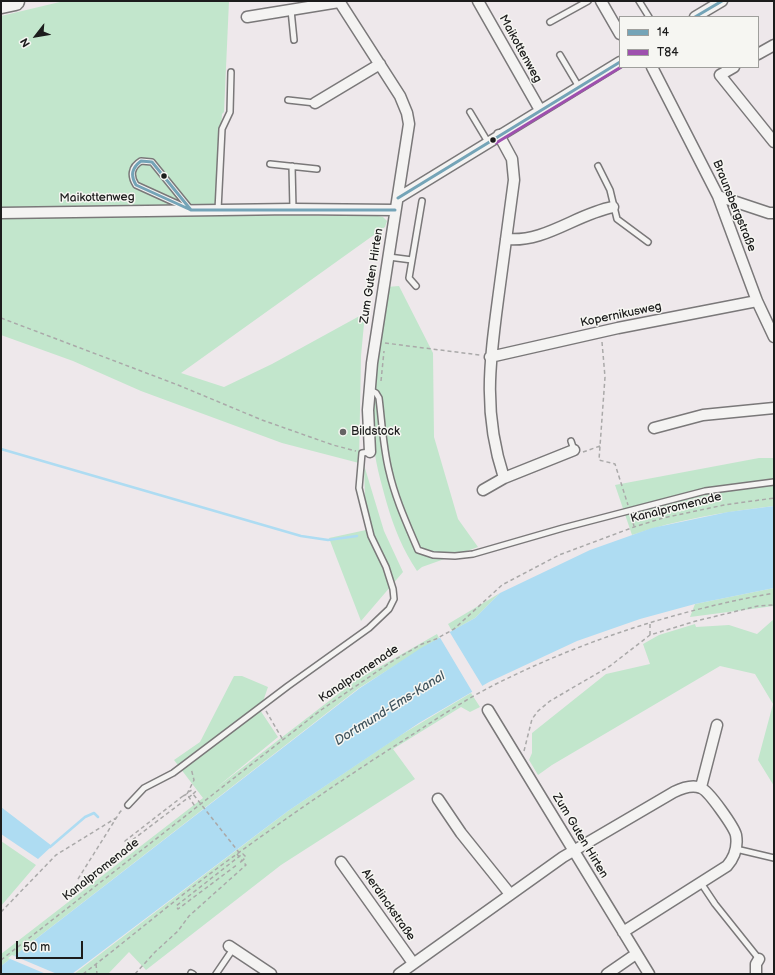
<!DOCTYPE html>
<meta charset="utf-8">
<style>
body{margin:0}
#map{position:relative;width:775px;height:975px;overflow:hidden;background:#eee8eb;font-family:"Balsamiq Sans",sans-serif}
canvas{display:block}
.frame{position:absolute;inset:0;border:2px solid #1c1c1c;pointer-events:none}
.legend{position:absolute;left:619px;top:16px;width:140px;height:52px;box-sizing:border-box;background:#f6f6f2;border:1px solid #9f9f9c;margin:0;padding:5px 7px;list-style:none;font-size:12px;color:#1c1c1c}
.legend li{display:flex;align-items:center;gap:8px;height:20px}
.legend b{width:20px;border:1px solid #9f9f9c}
.north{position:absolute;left:16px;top:16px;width:40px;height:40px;-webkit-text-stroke:3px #f6f6f2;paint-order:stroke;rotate:239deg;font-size:11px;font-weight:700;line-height:16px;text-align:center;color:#1c1c1c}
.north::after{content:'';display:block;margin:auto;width:14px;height:18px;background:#1c1c1c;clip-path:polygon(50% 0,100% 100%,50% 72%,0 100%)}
.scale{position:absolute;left:16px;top:941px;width:67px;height:18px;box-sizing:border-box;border:2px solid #1c1c1c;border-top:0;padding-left:5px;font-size:12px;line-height:14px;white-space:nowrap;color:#1c1c1c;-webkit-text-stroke:3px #f6f6f2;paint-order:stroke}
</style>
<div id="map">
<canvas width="775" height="975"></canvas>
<div class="frame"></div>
<ul class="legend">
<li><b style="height:5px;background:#74a4b7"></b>14</li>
<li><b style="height:5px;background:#9e50ae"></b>T84</li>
</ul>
<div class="north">N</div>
<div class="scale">50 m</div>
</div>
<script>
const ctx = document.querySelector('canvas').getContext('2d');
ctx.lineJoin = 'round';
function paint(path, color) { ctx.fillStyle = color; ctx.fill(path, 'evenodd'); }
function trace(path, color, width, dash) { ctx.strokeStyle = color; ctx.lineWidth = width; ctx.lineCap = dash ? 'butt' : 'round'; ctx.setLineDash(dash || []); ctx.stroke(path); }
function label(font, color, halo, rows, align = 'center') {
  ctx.font = font + ' "Balsamiq Sans",sans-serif'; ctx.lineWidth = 3; ctx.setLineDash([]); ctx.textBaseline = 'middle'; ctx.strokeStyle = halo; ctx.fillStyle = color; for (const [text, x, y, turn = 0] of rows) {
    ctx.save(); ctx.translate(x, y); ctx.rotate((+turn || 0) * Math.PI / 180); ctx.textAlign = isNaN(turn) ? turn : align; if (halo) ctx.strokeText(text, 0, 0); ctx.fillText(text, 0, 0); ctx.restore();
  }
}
paint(new Path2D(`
 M 64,1 L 229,1 L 224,112 L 222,114 L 216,215 L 378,216 L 383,217 L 387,221 L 385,227 L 181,373 L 224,387 L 272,364 L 365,313 L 361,356 L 359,463 L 282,443 L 141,391 L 73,361 L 1,335 L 1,16 Z
 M 399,286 L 433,353 L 434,437 L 458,519 L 478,547 L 422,567 L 417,571 C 403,550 394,528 387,504 C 381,482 374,459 373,436 C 371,386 381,336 387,287 Z
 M 759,458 L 774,458 L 774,506 C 726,512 678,519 632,535 L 615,485 Z
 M 364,465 L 384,531 L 403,572 L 361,621 L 329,538 L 366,530 Z
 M 774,588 L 774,606 L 690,617 L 695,604 Z
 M 500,593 L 475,618 L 452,631 L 448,624 Z
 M 774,619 L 774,786 L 758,760 L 773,704 L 755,674 L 720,666 L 552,765 L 538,775 L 529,760 L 532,753 L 532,733 L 606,674 L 650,664 L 643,644 L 659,635 L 695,624 L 696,627 L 729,625 L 757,634 Z
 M 437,634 L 439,638 L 359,688 L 1,966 L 1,954 L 203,798 L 174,760 L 200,742 L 234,676 L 242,676 L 268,687 L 260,710 L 278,737 L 216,788 L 355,681 Z
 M 471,693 L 480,707 L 470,712 L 461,707 L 393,749 L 415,779 L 281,865 L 146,970 L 129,952 L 108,974 L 74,974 L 288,811 L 399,736 Z
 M 1,841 L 36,865 L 1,906 Z`), '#c2e6cc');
paint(new Path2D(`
 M 774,506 L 774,588 L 695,604 L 640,619 L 577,641 L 489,682 L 419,723 L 288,811 L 72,974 L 1,974 L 1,966 L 360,688 L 421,648 L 475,618 L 500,593 L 590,550 L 652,528 L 728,512 Z
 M 1,807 L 52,846 L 38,859 L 1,834 Z`), '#aedcf2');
paint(new Path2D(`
 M 449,631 L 483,687 L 473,693 L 439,636 Z
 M 12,955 L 57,974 L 46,974 L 8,958 Z`), '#eee8eb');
trace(new Path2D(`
 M 1,449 L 301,536 L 328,540 L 357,536
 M 50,847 L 85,817 L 94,813 L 98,817`), '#aedcf2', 2.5);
const lane = new Path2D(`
 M 639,1 L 649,17
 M 291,10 L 294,40
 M 550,22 L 588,1
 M 560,55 L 579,87
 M 288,100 L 315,103
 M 470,112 L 488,142
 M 141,161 L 152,162 L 191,210 L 136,185 C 130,176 131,167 141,161 Z
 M 270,164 L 317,169
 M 292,166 L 293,209
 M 598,166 L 610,190 L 617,219 L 648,242
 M 218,210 L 222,129 L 230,112 L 231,72
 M 389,257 L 412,260
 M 416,286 L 409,278 L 422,201
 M 370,390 L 376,393 L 379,398 C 382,422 383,447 389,471 C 395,498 407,524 418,550 L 433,555 L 455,556 L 473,554 L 563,528 L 705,491 L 774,482
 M 571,441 L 574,450
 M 128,805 L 144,788 L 173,773 L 288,686 L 369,628 L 389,609 L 394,599 L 393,589 L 386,567 L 371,536 L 359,488 L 362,453 L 370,452
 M 736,849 L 774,858
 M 701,883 L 715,904 L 759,959
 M 191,973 L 193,974
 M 216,974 L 233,949`);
const street = new Path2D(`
 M 339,1 L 400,96 L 407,113 L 409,124 L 372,363 L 368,410 L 370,452
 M 478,1 L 540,110
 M 601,1 L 620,34
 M 247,17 L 339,2
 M 695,17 L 722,1
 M 758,54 L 774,45
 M 652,67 L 718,196 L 757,301 L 774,337
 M 734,67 L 720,75 L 774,142
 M 315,103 L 380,64
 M 499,135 L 512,159 L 514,180 C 509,217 504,254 499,292 C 490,360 482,411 504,478
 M 718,196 L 769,213 L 774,213
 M 398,198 L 620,62
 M 1,213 L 293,209 L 395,210
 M 506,239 C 545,243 576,214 613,207
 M 490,357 L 618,328 L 757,301
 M 654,428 L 703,415 L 774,408
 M 483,490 L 504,478 L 574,450
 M 488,710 L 649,974
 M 701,787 L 717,725
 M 438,799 L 461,833 L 510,894
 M 341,862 L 413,963
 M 229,946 L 271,974
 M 399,974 L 563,857 L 674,792 C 682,788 692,784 701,788 C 709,791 734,827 736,835 C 738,847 734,858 727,866 L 623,932
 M 607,974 L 636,954
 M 756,974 L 756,964 L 759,959`);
const highway = new Path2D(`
 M 1,4 L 15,1`);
trace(lane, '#7a7879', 8);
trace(street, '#7a7879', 13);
trace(highway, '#7a7879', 21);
trace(new Path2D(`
 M 1,318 L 178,385 L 262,420 L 333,445 L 356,451
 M 602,342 L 605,377 L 599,460 L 615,464 L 628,505
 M 385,343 L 480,355
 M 381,381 L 384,351
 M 583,452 L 600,446
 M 631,516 L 634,526
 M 650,635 L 650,623
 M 266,711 L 283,740
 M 524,751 L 532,719 L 538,711 L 550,701 L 610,666 L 650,635 L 696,621 L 758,606 L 774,605
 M 188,792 L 194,789
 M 187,794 L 194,780 L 191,768
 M 193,794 L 196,791 L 194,789
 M 183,796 L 187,794 L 196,808
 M 237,854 L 242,861 L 238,864
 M 78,879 L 120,812 L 123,809
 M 1,912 L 56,855 L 116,818
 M 1,960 L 321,710 L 391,662 L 422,644 L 436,639 L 454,629 L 502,585 L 559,555 L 634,527 L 663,518 L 724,505 L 774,498
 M 96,964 L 97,974
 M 83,974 C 129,939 173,901 219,867 C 279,823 341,780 404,740 C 435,720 467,698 500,682 C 587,639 679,610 774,593
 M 135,974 L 155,952 L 178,931 L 189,916 L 246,865 L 242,861 L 246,857 L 243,854 L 241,855`), '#aaa9a9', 1.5, [4, 3]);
trace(lane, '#f4f3f2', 5);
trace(street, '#f4f3f2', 10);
trace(highway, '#f4f3f2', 18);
trace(new Path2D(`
 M 183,796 L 125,841 L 127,844 L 193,794 L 241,855 L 176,906 L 178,909 L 238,864`), '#aaa9a9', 1.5, [4, 3]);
trace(new Path2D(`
 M 695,17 L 722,1
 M 141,161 L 152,162 L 191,210 L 136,185 C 130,175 132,168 141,161 Z
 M 398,198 L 620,62
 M 191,210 L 395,210`), '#74a4b7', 3);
trace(new Path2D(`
 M 496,143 L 621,67`), '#9e50ae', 3);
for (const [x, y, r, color] of [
 [493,140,3.5,"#1c1c1c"],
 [164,176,3.5,"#1c1c1c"],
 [343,432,4,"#666364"]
]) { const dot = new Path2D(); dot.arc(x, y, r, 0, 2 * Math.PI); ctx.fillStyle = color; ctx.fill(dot); trace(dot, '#f6f6f2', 1.5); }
label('12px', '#1c1c1c', '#f6f6f2', [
 ["Maikottenweg",520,49,61],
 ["Maikottenweg",97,198,-1],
 ["Braunsbergstraße",734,206,68],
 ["Zum Guten Hirten",372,276,-81],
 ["Kopernikusweg",621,315,-12],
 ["Kanalpromenade",676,508,-14],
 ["Kanalpromenade",359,674,-34],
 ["Zum Guten Hirten",580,836,59],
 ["Kanalpromenade",101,870,-38],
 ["Alerdinckstraße",388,905,55]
]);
label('12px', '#1c1c1c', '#f6f6f2', [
 ["Bildstock",351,432]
], 'left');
label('italic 13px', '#40545d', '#f6f6f2', [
 ["Dortmund-Ems-Kanal",390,709,-32]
]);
</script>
